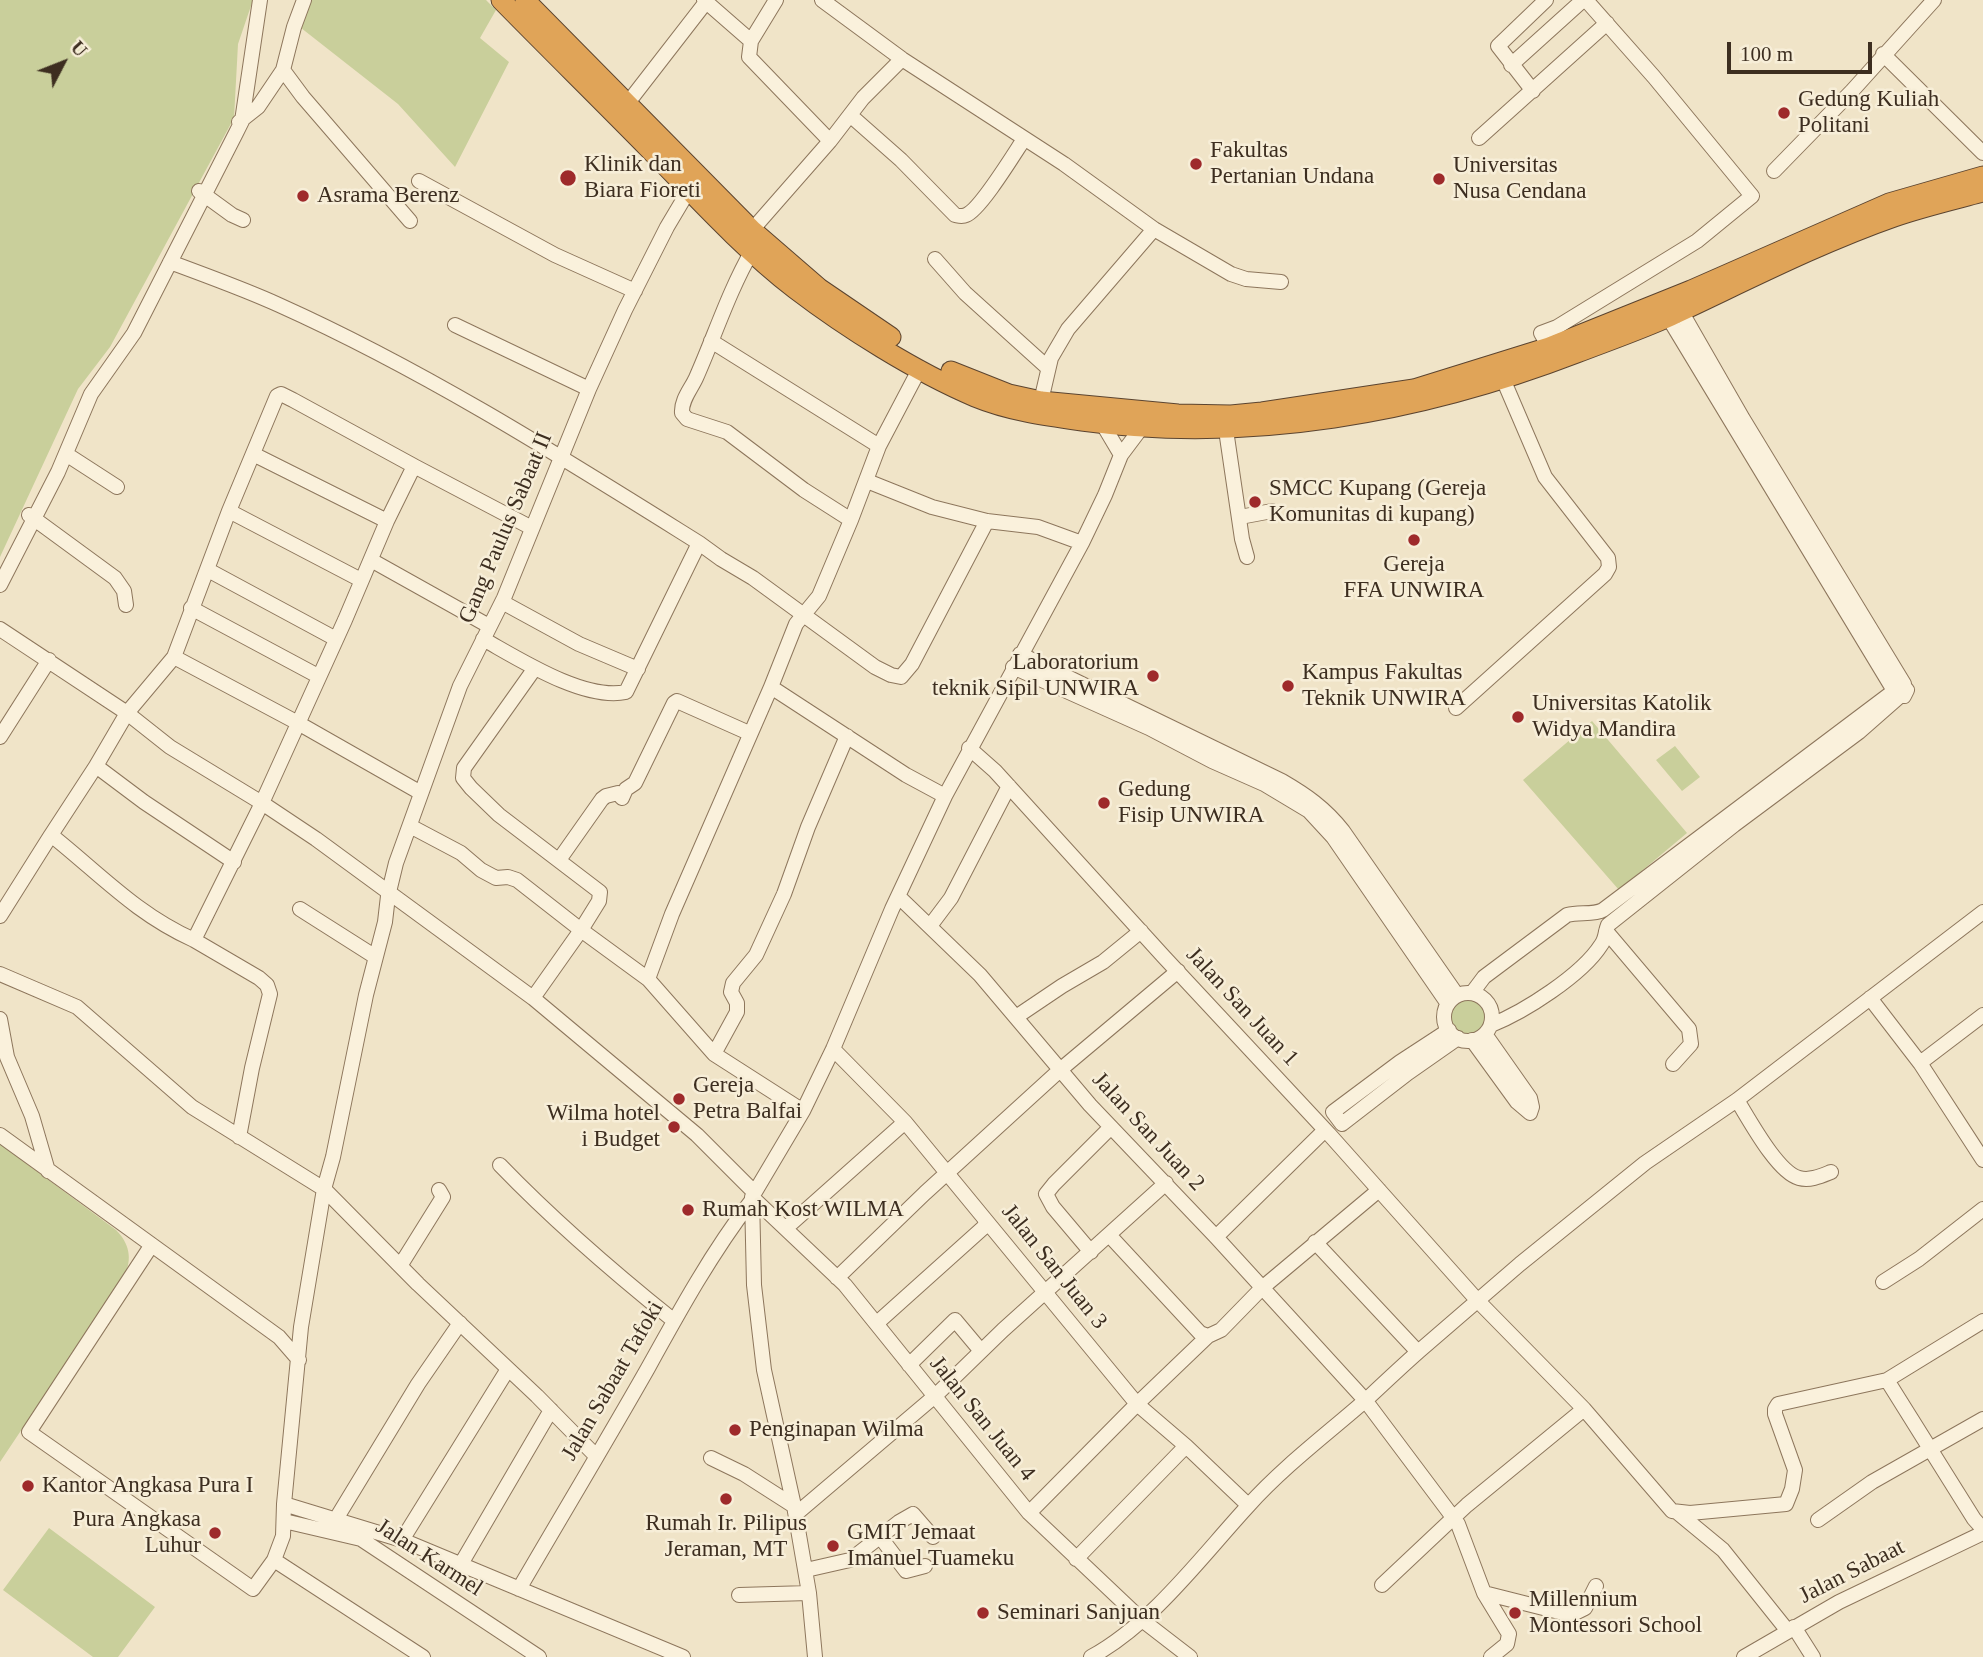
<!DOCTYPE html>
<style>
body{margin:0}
#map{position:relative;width:1983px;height:1657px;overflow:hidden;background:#f0e4c8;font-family:Georgia,serif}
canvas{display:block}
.north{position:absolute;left:28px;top:28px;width:70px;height:70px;-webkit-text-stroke:5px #f7eed8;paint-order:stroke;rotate:48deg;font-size:19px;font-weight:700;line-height:28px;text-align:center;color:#3d2e20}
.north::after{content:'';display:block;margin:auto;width:24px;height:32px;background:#3d2e20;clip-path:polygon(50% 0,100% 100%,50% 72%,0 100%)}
.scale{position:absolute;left:1727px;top:42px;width:145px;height:32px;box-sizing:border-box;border:4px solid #3d2e20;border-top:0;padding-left:9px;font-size:21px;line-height:24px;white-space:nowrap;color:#3d2e20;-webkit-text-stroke:5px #f7eed8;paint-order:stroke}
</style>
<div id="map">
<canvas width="1983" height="1657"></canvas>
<div class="north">U</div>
<div class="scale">100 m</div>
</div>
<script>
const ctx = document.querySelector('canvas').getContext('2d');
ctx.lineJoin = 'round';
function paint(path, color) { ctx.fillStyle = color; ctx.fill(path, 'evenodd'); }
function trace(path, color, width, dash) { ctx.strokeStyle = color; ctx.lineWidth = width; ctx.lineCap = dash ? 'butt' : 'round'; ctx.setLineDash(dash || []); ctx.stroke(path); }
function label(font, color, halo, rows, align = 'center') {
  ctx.font = font + ' Georgia,serif'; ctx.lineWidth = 5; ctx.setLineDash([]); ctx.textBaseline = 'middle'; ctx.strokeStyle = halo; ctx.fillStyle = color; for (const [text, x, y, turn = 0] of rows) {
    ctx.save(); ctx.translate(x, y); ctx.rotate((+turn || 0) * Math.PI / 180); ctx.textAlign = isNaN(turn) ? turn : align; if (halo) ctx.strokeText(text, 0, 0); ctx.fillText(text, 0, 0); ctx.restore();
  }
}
paint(new Path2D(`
 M 0,0 L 253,0 L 238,44 L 234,118 L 110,347 L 78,389 L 0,557 Z
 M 308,0 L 486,0 L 496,10 L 480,38 L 509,62 L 455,167 L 398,104 L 296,24 Z
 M 1592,721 L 1687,833 L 1619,890 L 1523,780 Z
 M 1675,746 L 1700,777 L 1682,791 L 1656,760 Z
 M1450 1017a18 18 0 1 1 36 0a18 18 0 1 1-36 0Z
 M 0,1144 L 116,1230 C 129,1243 133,1259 124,1276 L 0,1462 Z
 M 49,1528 L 155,1607 L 118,1657 L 93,1657 L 3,1590 Z`), '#c9cf9b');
const minor = new Path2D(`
 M 304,0 L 294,27 L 283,70 L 303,97 L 410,221
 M 704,0 L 751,41
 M 776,0 L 751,41 L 749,57 L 830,141
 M 822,0 L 902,59 L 1064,164 L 1154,229 L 1231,274 L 1246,279 L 1281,282
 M 1883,54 L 1983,153
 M 1511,65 L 1583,0
 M 1533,91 L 1498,46 L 1546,0
 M 627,104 L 706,2
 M 850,115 L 901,160 L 955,215 C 960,216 962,217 966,215 C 980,210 1014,154 1024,139
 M 239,122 L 258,107 L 283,70
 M 1479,138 L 1607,23
 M 1774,171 L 1852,91 L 1934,0
 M 419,181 L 555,255 L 635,291
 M 199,191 L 232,215 L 243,220
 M 752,230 L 830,141 L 863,98 L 902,59
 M 752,251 C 729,291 715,335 696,378 C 691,389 681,400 682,413 L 687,419 L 727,432 L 804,490 L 851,520 L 879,446 L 920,368
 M 935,259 L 965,293 L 1048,368
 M 170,262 C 207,276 244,289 279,305 C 426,371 563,458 699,543 L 626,692 C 584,701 519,659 483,639
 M 1681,311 L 1743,419 L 1904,684
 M 1668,317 L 1896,694 L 1904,696 L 1907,690 L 1901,683 L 1894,688
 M 455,325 L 589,389
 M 711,341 L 879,446
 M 1549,347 L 1541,333 L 1557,327 L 1697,241 L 1752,196 L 1654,77 L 1586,0
 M 1041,401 L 1051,358 L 1068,329 L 1154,229
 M 1102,423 L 1121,455
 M 1226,430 L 1242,539 L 1247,557
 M 66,454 L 117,487
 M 253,454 L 387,521
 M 414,466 L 293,400 L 281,394 L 277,396 L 229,511 L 174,657 L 127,713 L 170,747 L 262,803 L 345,620 L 387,521 L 414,466 L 532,528
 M 867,481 L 932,507 L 987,521 L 1038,527 L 1082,543
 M 229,511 L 361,580
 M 29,515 L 115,578 L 124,591 L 126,605
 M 1240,517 L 1272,511
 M 699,543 L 721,559 L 753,578 L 875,667 L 891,675 L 901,677 L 912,664 L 987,521
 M 371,560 L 489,626
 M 208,570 L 336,639
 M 0,585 L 58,472 L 91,394 L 134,333 L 236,133 L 242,121 L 260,0
 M 502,602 L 579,644 L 638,669
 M 191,608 L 318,676
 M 0,629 L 127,713 L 96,766 L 51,835 C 100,874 136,914 194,940 L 262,803 L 316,839 L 533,998 L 697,1135 L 754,1192
 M 1020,654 L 1282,781 C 1306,795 1325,808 1343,831 L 1457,995
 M 174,657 L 298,723 L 421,793
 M 1013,667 L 1149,728 L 1212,761 L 1264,784 L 1309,811 L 1333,837 L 1448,1004
 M 535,668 L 464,768 L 463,778 L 471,788 L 499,815 L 600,892 L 599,901 L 581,930 L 648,979 L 672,914 L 771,687 L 906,775 L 945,796
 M 771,687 L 796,624 L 819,596 L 851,520
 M 1456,708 L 1605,574 L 1609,567 L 1608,558 L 1545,477 L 1503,379
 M 0,737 L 49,660
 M 969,748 L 995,771 L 1164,957 L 1329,1134 L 1477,1300 L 1584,1409 L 1672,1511 L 1690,1513 L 1786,1504 L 1792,1489 L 1795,1470 L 1775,1414 L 1775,1409 L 1778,1404 L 1887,1380 L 1983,1321
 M 96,766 L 144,802 L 234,862
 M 410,826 L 461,853 L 481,870 L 496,878 L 508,877 L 517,880 L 581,930 L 533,998
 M 559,860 L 602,799 L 606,796 L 618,793 L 622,798 L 626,789 L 635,783 L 674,703 L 677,701 L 749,733
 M 898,896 L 980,975 L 1090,1105 L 1216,1237 L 1365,1400 L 1458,1524 L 1484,1593 L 1509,1634 L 1507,1644 L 1491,1657
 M 300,909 L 374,956
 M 0,916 L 51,835
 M 930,926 L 951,898 L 1009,786
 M 1606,931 L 1689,1029 L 1691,1044 L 1673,1064
 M 194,940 L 259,978 L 267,985 L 270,994 L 252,1068 L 239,1137
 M 0,974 L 77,1007 L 192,1107 L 324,1189 L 418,1284 L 537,1396 L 596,1456
 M 648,979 L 714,1054 L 803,1111
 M 1472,993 L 1484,977 L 1567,915 C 1579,912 1594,915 1603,910 L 1894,691
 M1444 1017a24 24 0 1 1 48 0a24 24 0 1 1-48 0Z
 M 1870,998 L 1920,1063 L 1983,1160
 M 1016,1017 L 1062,986 L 1103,962 L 1141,931
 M 0,1019 L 7,1057 L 32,1116 L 48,1171
 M 1491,1025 C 1524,1012 1582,975 1601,945 C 1606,939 1605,932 1608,925 L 1734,825 L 1859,732 L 1900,696
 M 1449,1030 L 1400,1062 L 1333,1112 L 1342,1124 L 1408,1073 L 1458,1038
 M 1472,1040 L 1517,1102 L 1530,1113 L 1532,1107 L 1530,1098 L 1485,1034
 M 833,1049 L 905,1122 L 1137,1404 L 1186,1446 L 1248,1505
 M 714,1054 L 737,1012 L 737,1003 L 731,992 L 733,983 L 756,955 L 784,894 L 808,827 L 847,736
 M 1920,1063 L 1983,1015
 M 1737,1100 C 1749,1119 1777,1172 1799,1178 C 1810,1181 1821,1176 1831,1172
 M 0,1135 L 279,1337 L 299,1360
 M 500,1165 C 554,1221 612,1271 673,1320
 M 752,1197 L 845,1285 L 1029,1513 L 1142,1620 L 1190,1657
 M 786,1228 L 905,1122
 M 1110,1236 L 1200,1333 L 1208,1336 L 1221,1330 L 1262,1288 L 1379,1190
 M 1216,1237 L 1325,1130
 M 1315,1242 L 1418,1352 L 1520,1264 L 1645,1163 L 1737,1100 L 1983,912
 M 151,1246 L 29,1432 L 253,1589 L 274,1560 L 283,1536 L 284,1504 L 301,1327 L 324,1189 L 333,1157 L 366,995 L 385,922 L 388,896 L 396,863 L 460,686 L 504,598 L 589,389 L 625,310 L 667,227 L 689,190
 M 1091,1252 L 1053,1207 L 1046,1194 L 1054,1184 L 1110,1128
 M 400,1266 L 443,1197 L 439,1190
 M 837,1278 L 925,1193 L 1060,1070 L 1178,971
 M 1883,1282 L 1919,1259 L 1983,1209
 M 877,1323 L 984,1227 L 986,1221
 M 909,1365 L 955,1320 L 981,1351
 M 1887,1380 L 1974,1519 L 1983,1529
 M 711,1458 L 744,1474 L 794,1506
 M 284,1504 L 402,1540 L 683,1657
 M 1677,1512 L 1723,1550 L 1787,1630
 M 1029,1513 L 1137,1404 L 1208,1336
 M 796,1514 L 935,1396 L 1003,1330 L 1166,1183
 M 336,1519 L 418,1384 L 460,1323
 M 1818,1520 L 1872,1482 L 1983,1419
 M 284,1521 L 361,1539 L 539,1657
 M 881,1538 L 906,1571 L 925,1566
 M 402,1540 L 508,1369
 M 1076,1559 L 1186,1446
 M 274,1560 L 423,1657
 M 461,1564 L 551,1410
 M 806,1570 L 850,1560 L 899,1522 L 913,1514 L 933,1537
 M 1382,1585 L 1467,1505 L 1584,1409
 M 519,1589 C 562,1515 606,1442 648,1368 C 680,1310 712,1252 752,1200
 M 809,1593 L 794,1506 L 764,1370 L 754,1285 L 752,1197 L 803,1111 L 833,1049 L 892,909 L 945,796 L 1082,543 L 1105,495 L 1121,455 L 1142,427
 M 1484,1593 L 1571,1615 L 1585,1608 L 1596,1586
 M 739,1595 L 809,1593 L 815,1657
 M 1794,1627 L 1813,1657
 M 1091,1657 C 1153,1623 1201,1557 1248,1506 C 1284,1466 1327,1434 1367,1399 C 1384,1383 1401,1367 1418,1352
 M 1744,1657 L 1839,1602 L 1983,1533`);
const highway = new Path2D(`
 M 501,0 C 550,50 600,99 649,149 C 696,197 742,248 795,289 C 846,328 916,372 975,397 C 1009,411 1046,416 1082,421 C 1249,444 1421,413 1577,353 C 1608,341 1640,330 1671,316 C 1744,282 1817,244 1894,217 C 1923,207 1953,200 1983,192
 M 525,0 L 752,230 L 819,288 L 891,337
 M 951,371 L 1009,394 L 1041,401 L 1178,414 L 1231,415 L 1262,412 L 1414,389 L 1549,347 L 1691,290 L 1889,203 L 1983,176`);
trace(minor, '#8d765c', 16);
trace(highway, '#5b4430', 21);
trace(minor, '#faf1dc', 14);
trace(highway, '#e0a458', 19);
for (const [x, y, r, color] of [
 [1784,113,7,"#9e2a2b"],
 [1196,164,7,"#9e2a2b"],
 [568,178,9,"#9e2a2b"],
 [1439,179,7,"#9e2a2b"],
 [303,196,7,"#9e2a2b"],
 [1255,502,7,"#9e2a2b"],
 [1414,540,7,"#9e2a2b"],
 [1153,676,7,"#9e2a2b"],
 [1288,686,7,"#9e2a2b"],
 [1518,717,7,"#9e2a2b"],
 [1104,803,7,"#9e2a2b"],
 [679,1099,7,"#9e2a2b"],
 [674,1127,7,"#9e2a2b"],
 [688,1210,7,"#9e2a2b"],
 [735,1430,7,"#9e2a2b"],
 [28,1486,7,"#9e2a2b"],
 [726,1499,7,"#9e2a2b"],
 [215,1533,7,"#9e2a2b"],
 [833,1546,7,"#9e2a2b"],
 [983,1613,7,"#9e2a2b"],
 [1515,1613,7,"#9e2a2b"]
]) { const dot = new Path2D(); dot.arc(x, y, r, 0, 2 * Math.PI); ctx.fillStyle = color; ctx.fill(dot); trace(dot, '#f7eed8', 2.5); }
label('23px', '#3d2e20', '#f7eed8', [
 ["Gedung Kuliah",1798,100],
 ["Politani",1798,126],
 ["Fakultas",1210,151],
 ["Pertanian Undana",1210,177],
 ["Klinik dan",584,165],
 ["Biara Fioreti",584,191],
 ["Universitas",1453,166],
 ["Nusa Cendana",1453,192],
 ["Asrama Berenz",317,196],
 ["SMCC Kupang (Gereja",1269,489],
 ["Komunitas di kupang)",1269,515],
 ["Gereja",1414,565,"center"],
 ["FFA UNWIRA",1414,591,"center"],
 ["Laboratorium",1139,663,"right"],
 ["teknik Sipil UNWIRA",1139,689,"right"],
 ["Kampus Fakultas",1302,673],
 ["Teknik UNWIRA",1302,699],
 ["Universitas Katolik",1532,704],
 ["Widya Mandira",1532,730],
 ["Gedung",1118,790],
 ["Fisip UNWIRA",1118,816],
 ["Gereja",693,1086],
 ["Petra Balfai",693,1112],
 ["Wilma hotel",660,1114,"right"],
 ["i Budget",660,1140,"right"],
 ["Rumah Kost WILMA",702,1210],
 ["Penginapan Wilma",749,1430],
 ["Kantor Angkasa Pura I",42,1486],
 ["Pura Angkasa",201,1520,"right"],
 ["Luhur",201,1546,"right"],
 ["Rumah Ir. Pilipus",726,1524,"center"],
 ["Jeraman, MT",726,1550,"center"],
 ["GMIT Jemaat",847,1533],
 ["Imanuel Tuameku",847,1559],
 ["Millennium",1529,1600],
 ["Montessori School",1529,1626],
 ["Seminari Sanjuan",997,1613]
], 'left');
label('23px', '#3d2e20', '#f7eed8', [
 ["Gang Paulus Sabaat II",506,528,-67],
 ["Jalan San Juan 1",1242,1007,47],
 ["Jalan San Juan 2",1148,1132,47],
 ["Jalan San Juan 3",1054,1267,51],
 ["Jalan Sabaat Tafoki",613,1381,-60],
 ["Jalan San Juan 4",982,1419,51],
 ["Jalan Karmel",429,1558,33],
 ["Jalan Sabaat",1852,1572,-27]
]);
</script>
